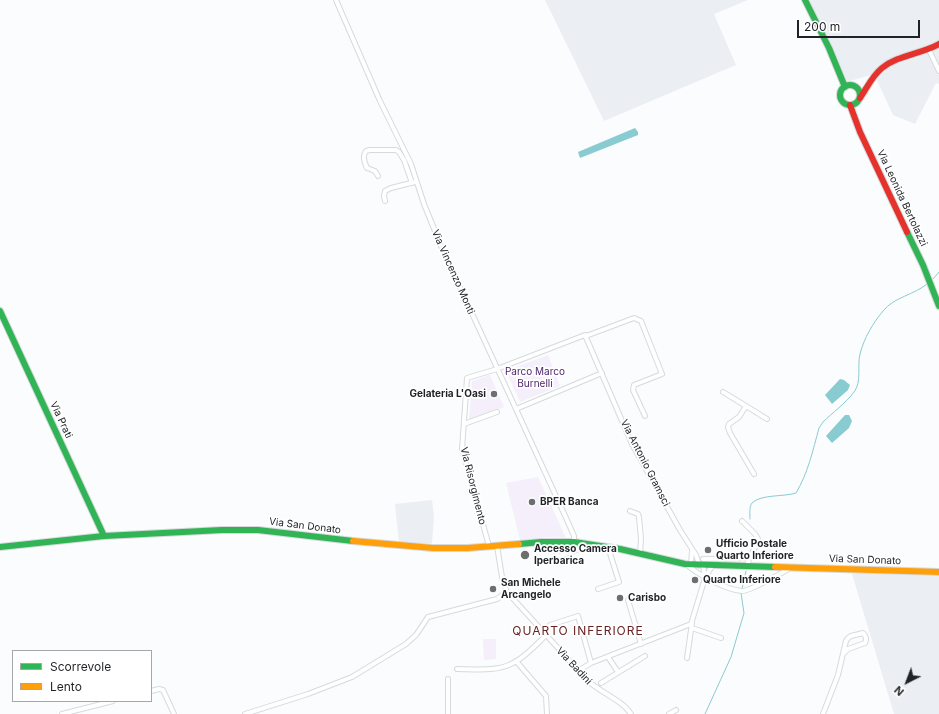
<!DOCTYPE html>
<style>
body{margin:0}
#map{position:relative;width:939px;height:714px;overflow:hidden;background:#fbfcfd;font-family:Inter,sans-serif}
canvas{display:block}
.legend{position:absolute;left:12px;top:650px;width:140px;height:52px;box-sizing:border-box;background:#fff;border:1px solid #a5a7a8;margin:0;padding:5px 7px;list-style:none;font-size:12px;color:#1f2226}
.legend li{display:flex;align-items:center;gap:8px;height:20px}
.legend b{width:20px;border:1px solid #a5a7a8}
.north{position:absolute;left:887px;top:662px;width:40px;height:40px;-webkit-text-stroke:3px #fff;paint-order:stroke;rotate:222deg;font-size:11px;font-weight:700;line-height:16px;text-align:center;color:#1f2226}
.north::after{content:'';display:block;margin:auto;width:14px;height:18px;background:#1f2226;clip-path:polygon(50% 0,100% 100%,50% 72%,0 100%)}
.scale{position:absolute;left:797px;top:20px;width:123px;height:18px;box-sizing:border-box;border:2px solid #1f2226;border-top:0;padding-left:5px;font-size:12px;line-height:14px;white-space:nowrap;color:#1f2226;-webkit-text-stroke:3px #fff;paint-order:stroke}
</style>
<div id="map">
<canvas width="939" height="714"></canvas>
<ul class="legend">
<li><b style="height:5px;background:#30b455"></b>Scorrevole</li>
<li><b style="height:5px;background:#ff9f0a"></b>Lento</li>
</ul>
<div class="north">N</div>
<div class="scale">200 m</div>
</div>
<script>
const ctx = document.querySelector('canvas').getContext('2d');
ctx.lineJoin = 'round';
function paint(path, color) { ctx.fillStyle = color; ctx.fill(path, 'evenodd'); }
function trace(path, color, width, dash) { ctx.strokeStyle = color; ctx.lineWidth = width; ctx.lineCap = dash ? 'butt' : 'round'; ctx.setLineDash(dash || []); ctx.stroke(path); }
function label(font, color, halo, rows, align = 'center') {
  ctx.font = font + ' Inter,sans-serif'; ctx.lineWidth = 3.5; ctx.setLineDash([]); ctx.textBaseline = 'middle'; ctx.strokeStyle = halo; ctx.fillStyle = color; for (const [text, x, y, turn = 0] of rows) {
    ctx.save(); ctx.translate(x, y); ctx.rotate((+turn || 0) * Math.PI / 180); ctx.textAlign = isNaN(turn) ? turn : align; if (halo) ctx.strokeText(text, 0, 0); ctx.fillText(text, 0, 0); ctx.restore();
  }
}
paint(new Path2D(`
 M 545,0 L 748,0 L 714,14 L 736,65 L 604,121 Z
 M 809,0 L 939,0 L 939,84 L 936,83 L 915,124 L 893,115 L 874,74 L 843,83 L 808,7 Z
 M 432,500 L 434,517 L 432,543 L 399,543 L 395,504 Z
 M 857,573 L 939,576 L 939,714 L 894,714 L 852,574 Z`), '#ebeff3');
paint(new Path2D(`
 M 548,355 L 560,386 L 520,402 L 506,371 Z
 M 490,375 L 504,407 L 469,420 L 472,381 Z
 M 538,477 L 566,538 L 549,537 L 520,540 L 506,483 Z
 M 483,639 L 496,639 L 496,659 L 484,660 Z`), '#f4effa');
paint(new Path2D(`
 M 635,128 L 638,132 L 638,135 L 580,158 L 578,152 Z
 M 840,379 L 844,380 L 850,385 L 848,390 L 832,404 L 825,395 Z
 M 845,415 L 849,415 L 852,421 L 849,428 L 832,443 L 826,436 Z`), '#88cbd1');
trace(new Path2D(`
 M 933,279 L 939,272
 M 750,519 C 750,514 749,507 752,503 C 761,494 784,497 796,493 C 808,473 813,450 819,428 L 823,422 C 832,413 846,403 854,392 C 862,382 857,365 860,354 C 864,338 873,323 883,311 C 894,297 914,295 927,284
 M 742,589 L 746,571
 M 705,714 L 731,657 L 744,613 L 741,593`), '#88cbd1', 1);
const street = new Path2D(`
 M 336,0 L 380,101 L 411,164 L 424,204 L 441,246 L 567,520 L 574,536 L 574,542
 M 929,50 L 939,71
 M 378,176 L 375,171 L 367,168 C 364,162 362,156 366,151 L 370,150 L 396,150 L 399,152 L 404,160 L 412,183
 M 385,201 L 384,196 L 385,191 L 391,188 L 415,182
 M 586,336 L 634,318 L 641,321 L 662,374 L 634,385 L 633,390 L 645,416
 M 723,392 L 746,406
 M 516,409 L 602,373
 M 464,424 L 497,412
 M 754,474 L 730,433 L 728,427 L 729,424 L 739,417 L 746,406 L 767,419
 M 630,511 L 638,514 L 639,517 L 641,539 L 640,554
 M 742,521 L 755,534 L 758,539 C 756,550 749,554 747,567
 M 552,542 L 558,557 L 579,549
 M 489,546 L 462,449 L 467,378 L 497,369 L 585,335 L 632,444 L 680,530 L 696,555 L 698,561 L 697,565
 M 497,546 L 502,577 L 507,592 L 588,681 C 600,692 622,700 631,714
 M 703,559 L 748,558
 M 686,564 C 697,574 726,590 742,591 C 750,591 782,573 790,568
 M 691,564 L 692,551
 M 703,565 L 705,578
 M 598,589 L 619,582 L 608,547
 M 628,600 L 641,644
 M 550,625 L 578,616 L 591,663
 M 692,628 L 721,638
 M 608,657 L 618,672
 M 687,658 L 692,623
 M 516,661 L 546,696 L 547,714
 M 457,669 C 475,669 497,672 513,663 C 525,657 536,645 546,635
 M 578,671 L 591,663 L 691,624 L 705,578 L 712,566
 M 448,679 L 448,714
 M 601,683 L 645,656
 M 151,691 L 159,689 L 163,690 L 174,714
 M 62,714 L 113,701
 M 245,714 L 308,694 L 352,677 L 406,644 L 416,635 L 428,617 L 497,599 L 507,592
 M 669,714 L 676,710
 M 823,714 L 838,675 L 846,641 L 848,638 L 851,636 L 863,633 C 866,636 867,639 865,643 L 848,649 L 844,653`);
const fast = new Path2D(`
 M 805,0 L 829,48 L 845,87
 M840 95a10 10 0 1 1 20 0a10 10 0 1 1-20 0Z
 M 907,232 L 923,265 L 939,306
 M 0,311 L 104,536
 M 519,544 L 541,542 L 574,542 L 620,549 L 685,564 L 775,567
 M 0,547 L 104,536 L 222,530 L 258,530 L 353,541`);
const slow = new Path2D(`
 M 353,541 L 433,548 L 468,548 L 519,544
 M 775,567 L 939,572`);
const jam = new Path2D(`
 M 860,98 C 867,88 872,76 882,68 C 898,55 921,54 939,44
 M 850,105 L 860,132 L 907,232`);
trace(street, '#d7d9db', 6);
trace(fast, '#d7d9db', 8);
trace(slow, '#d7d9db', 8);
trace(jam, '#d7d9db', 8);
trace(street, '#feffff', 4);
trace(fast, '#30b455', 6);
trace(slow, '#ff9f0a', 6);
trace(jam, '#e5322d', 6);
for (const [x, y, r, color] of [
 [494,394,4,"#6c6e71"],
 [532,502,4,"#6c6e71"],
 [708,550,4,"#6c6e71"],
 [525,555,5,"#6c6e71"],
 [695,580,4,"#6c6e71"],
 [493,589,4,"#6c6e71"],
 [620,598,4,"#6c6e71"]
]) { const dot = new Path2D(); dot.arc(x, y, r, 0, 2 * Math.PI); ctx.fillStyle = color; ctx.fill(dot); trace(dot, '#fff', 1.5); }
label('10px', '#1f2226', '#fff', [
 ["Via Leonida Bertolazzi",902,198,65],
 ["Via Vincenzo Monti",453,272,66],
 ["Via Prati",61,420,65],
 ["Via Antonio Gramsci",645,463,63],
 ["Via Risorgimento",473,486,76],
 ["Via San Donato",305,526,7],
 ["Via San Donato",865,560,2],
 ["Via Badini",574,666,47]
]);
label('10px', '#471f66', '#fff', [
 ["Parco Marco",535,372],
 ["Burnelli",535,384]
]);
label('bold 10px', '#1f2226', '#fff', [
 ["Gelateria L'Oasi",486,394,"right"],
 ["BPER Banca",540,502],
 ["Ufficio Postale",716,544],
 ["Quarto Inferiore",716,556],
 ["Accesso Camera",534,549],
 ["Iperbarica",534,561],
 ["Quarto Inferiore",703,580],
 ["San Michele",501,583],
 ["Arcangelo",501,595],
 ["Carisbo",628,598]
], 'left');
ctx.letterSpacing = '1px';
label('12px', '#682222', '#fff', [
 ["QUARTO INFERIORE",578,631]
]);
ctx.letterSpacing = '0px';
</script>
